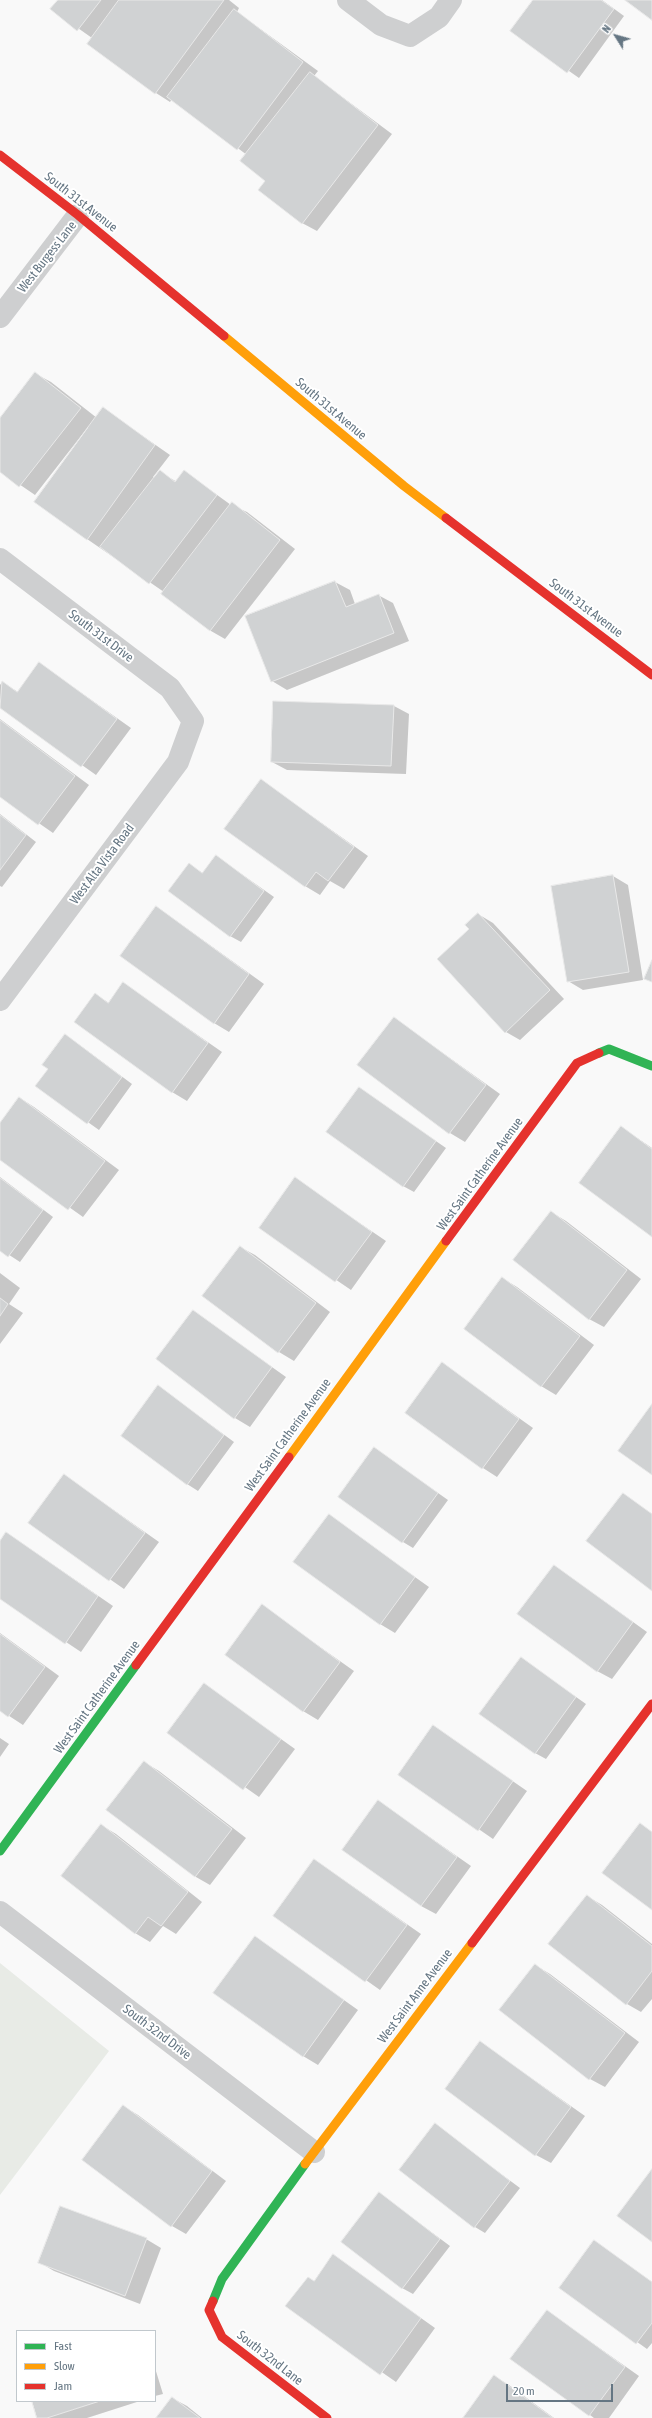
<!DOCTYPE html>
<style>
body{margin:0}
#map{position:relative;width:652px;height:2418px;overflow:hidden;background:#f9f9f9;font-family:"Asap Condensed",sans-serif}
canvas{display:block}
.legend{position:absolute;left:16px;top:2330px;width:140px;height:72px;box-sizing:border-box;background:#fff;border:1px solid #c1c8cd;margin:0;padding:5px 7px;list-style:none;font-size:12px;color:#657683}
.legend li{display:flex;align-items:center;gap:8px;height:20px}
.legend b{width:20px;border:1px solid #c1c8cd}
.north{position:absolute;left:596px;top:16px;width:40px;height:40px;-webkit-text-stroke:3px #fff;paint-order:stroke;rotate:307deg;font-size:11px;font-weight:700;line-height:16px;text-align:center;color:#657683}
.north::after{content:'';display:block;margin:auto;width:14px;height:18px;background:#657683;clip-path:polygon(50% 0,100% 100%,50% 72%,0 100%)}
.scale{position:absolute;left:506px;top:2384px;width:107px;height:18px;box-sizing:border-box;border:2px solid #657683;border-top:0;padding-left:5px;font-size:12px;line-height:14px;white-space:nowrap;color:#657683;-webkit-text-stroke:3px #fff;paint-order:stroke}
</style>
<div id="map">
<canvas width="652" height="2418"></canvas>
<ul class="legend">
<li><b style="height:5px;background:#30b455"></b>Fast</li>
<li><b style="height:5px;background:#ff9f0a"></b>Slow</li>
<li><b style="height:5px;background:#e5322d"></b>Jam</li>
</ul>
<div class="north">N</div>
<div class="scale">20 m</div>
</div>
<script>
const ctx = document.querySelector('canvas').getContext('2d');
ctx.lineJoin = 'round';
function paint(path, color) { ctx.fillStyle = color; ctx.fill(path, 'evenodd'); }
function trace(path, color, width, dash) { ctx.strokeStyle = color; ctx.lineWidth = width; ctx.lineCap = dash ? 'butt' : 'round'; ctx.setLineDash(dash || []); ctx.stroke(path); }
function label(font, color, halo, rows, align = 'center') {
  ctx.font = font + ' "Asap Condensed",sans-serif'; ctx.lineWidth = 4; ctx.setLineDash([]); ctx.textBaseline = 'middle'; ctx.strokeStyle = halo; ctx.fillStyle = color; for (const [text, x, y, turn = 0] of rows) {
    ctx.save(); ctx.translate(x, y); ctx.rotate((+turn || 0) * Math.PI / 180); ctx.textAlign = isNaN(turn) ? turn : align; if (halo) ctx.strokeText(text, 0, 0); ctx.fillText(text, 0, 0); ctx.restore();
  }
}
paint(new Path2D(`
 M 0,1963 L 109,2051 L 0,2195 Z`), '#e8ebe6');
paint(new Path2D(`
 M 59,0 L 229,0 L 239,8 L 237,12 L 318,71 L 314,76 L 392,134 L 317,231 L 302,223 L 247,155 L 172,99 L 170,102 L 156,93 L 92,38 L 51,9 Z
 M 534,0 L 602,0 L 624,16 L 579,78 L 512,31 Z
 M 36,374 L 51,382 L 97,418 L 104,409 L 170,455 L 153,477 L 155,478 L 160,472 L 177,482 L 184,471 L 231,505 L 247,512 L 295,549 L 225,639 L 211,631 L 163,593 L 164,592 L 87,539 L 88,427 L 35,495 L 0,471 L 0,419 Z
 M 335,582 L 350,590 L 355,604 L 378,595 L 393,603 L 409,641 L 287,690 L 272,681 Z
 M 39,663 L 131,728 L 96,775 L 0,707 L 0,685 L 2,682 L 18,692 Z
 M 394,706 L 409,714 L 406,774 L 287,770 L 272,762 Z
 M 0,719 L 89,785 L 53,833 L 0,796 Z
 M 261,780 L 368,856 L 344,889 L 330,881 L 320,895 L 305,886 Z
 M 0,814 L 36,842 L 2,887 L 0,886 Z
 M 216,856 L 274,897 L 241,942 L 230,936 L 189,865 L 203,873 Z
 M 613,876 L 628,885 L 643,980 L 583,990 L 568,981 Z
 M 157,907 L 264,984 L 229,1032 L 214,1023 Z
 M 478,914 L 493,923 L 564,999 L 520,1040 L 506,1032 L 470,929 Z
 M 123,983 L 222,1052 L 187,1101 L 172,1092 L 95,994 L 109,1003 Z
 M 394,1018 L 500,1094 L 465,1142 L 450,1133 L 359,1065 Z
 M 66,1035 L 132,1084 L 99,1130 L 37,1086 L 50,1069 Z
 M 359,1088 L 446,1148 L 414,1192 L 403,1186 Z
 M 20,1098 L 34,1107 L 119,1170 L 83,1217 L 0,1158 L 0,1125 Z
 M 621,1127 L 652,1148 L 652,1236 Z
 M 0,1177 L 53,1217 L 20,1262 L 0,1249 Z
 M 295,1179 L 386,1241 L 351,1290 L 260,1228 Z
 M 551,1212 L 566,1221 L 641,1279 L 604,1327 L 589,1319 Z
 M 240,1247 L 255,1255 L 330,1312 L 294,1361 L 279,1352 L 204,1295 Z
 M 0,1273 L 20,1288 L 9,1304 L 23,1313 L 0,1344 Z
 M 502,1278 L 517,1287 L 594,1345 L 556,1395 L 541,1386 Z
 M 193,1311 L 286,1377 L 250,1427 L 235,1418 L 157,1359 Z
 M 443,1364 L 533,1428 L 497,1477 L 483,1468 Z
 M 158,1386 L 234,1442 L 198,1491 L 187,1484 Z
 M 374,1448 L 448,1500 L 413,1548 L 403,1542 Z
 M 64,1475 L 159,1542 L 124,1589 L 29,1523 Z
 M 623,1494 L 652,1514 L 652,1590 Z
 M 329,1516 L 429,1587 L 395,1633 L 380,1624 Z
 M 7,1533 L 113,1606 L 81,1652 L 0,1598 L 0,1543 Z
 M 555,1566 L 647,1632 L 612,1679 L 597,1671 Z
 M 262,1606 L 354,1671 L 318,1720 L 303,1711 Z
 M 0,1633 L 59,1676 L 23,1725 L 0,1710 Z
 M 521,1658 L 586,1704 L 546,1759 L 535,1753 Z
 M 204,1684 L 295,1749 L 259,1797 L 168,1733 Z
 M 433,1726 L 527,1791 L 493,1839 L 399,1774 Z
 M 0,1738 L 9,1744 L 0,1757 Z
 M 144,1762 L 159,1771 L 246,1838 L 210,1885 L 196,1877 L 107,1810 Z
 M 378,1801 L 471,1866 L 436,1914 L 421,1906 Z
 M 101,1825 L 116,1834 L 202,1902 L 176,1934 L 163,1926 L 150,1942 L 135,1933 Z
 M 315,1860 L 421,1934 L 380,1990 L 274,1915 Z
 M 587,1896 L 602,1905 L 652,1944 L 652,1999 L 641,2012 L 627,2004 Z
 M 255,1937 L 358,2010 L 318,2065 L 303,2056 Z
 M 535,1965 L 550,1974 L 639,2042 L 605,2087 L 590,2079 L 500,2010 Z
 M 480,2042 L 585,2116 L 551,2163 L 536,2155 Z
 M 123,2106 L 138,2115 L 226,2181 L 186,2234 L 172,2226 Z
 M 435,2125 L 520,2188 L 485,2233 L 475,2227 Z
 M 379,2193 L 450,2246 L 413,2294 L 402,2288 Z
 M 146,2239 L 161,2248 L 140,2304 L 54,2271 L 39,2262 Z
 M 594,2241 L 652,2282 L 652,2343 L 647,2349 L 561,2288 Z
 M 334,2256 L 435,2328 L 396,2382 L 287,2306 L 315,2282 Z
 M 547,2311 L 639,2376 L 609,2418 L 594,2418 L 590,2415 L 512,2359 Z
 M 155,2368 L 163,2394 L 155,2396 Z
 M 494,2376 L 509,2385 L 554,2418 L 464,2418 Z
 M 172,2398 L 187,2406 L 202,2418 L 157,2418 Z
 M 33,2401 L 140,2401 L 87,2418 L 38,2418 Z`), '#0003');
const building = new Path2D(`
 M 58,0 L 101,0 L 77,31 L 50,9 Z
 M 119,0 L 224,0 L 155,94 L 87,44 Z
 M 533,0 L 601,0 L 614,9 L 567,73 L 510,31 Z
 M 625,0 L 652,0 L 652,20 Z
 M 234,9 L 303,62 L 237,150 L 167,97 Z
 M 310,72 L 378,125 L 302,224 L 258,190 L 265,181 L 240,161 Z
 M 35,372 L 81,408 L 19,487 L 0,472 L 0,418 Z
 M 103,407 L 155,445 L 87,540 L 34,502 Z
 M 160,470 L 175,482 L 184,470 L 217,495 L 149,584 L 100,547 Z
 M 232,502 L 280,540 L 210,631 L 161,594 Z
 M 335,581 L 346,607 L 379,594 L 394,633 L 271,682 L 245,616 Z
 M 39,662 L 117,719 L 81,767 L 0,708 L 2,681 L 17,692 Z
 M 273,701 L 394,705 L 391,766 L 271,762 Z
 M 0,720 L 75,776 L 38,825 L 0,797 Z
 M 261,779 L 354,847 L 328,881 L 316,872 L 305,887 L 224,829 Z
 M 0,815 L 26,835 L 0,870 Z
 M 216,855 L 264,891 L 230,937 L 168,891 L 189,863 L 202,873 Z
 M 613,875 L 629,972 L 567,982 L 551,886 Z
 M 156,906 L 249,974 L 214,1024 L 120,956 Z
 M 478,913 L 550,990 L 505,1033 L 437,959 L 469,929 L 465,925 Z
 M 652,960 L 652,982 L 644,979 Z
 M 123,982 L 208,1043 L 172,1093 L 74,1022 L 95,993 L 108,1003 Z
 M 394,1017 L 486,1085 L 449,1134 L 357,1065 Z
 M 65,1034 L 122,1077 L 87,1124 L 35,1086 L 48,1069 L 42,1065 Z
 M 359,1087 L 436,1141 L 403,1187 L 326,1132 Z
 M 19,1097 L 105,1161 L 68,1210 L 0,1160 L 0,1123 Z
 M 621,1126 L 652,1149 L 652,1237 L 579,1183 Z
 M 295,1177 L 372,1232 L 335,1282 L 259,1228 Z
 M 0,1178 L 43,1210 L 8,1257 L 0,1251 Z
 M 551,1211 L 627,1270 L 589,1320 L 513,1260 Z
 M 240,1246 L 316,1303 L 278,1353 L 202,1296 Z
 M 502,1277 L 580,1336 L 541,1387 L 464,1329 Z
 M 0,1298 L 8,1304 L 0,1316 Z
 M 193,1310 L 272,1367 L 234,1419 L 156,1359 Z
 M 442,1362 L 519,1419 L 482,1469 L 405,1413 Z
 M 158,1385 L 224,1435 L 187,1485 L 121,1436 Z
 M 652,1404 L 652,1475 L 618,1451 Z
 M 374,1447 L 438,1493 L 402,1543 L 338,1497 Z
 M 64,1474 L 145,1533 L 109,1581 L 28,1523 Z
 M 623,1493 L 652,1514 L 652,1591 L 586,1541 Z
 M 329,1514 L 415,1577 L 380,1625 L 293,1562 Z
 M 6,1532 L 98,1596 L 65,1644 L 0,1599 L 0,1541 Z
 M 554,1565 L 633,1622 L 597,1672 L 517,1614 Z
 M 262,1604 L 340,1662 L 303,1712 L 225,1655 Z
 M 0,1634 L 45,1667 L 8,1717 L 0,1711 Z
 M 521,1657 L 576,1697 L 535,1754 L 479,1714 Z
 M 204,1683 L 281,1739 L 243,1790 L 167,1733 Z
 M 433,1725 L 513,1781 L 478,1831 L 398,1775 Z
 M 144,1761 L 232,1829 L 195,1877 L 106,1810 Z
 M 378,1800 L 457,1857 L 421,1906 L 342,1850 Z
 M 640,1823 L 652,1832 L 652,1910 L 602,1873 Z
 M 101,1824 L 188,1892 L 161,1926 L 148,1917 L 135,1934 L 61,1876 Z
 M 314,1859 L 407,1925 L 365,1982 L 273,1916 Z
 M 587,1895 L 652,1946 L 652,1971 L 626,2005 L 548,1944 Z
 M 255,1936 L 344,2000 L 303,2057 L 213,1993 Z
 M 535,1964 L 625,2033 L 589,2080 L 499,2010 Z
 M 480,2041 L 571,2107 L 535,2156 L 445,2089 Z
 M 123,2105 L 212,2171 L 171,2227 L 82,2160 Z
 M 435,2123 L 510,2181 L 474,2228 L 399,2170 Z
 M 652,2169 L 652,2242 L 617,2216 Z
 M 379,2192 L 440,2239 L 402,2289 L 341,2242 Z
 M 60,2206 L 147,2238 L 125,2296 L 38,2263 Z
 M 594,2240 L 652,2282 L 652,2323 L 636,2344 L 559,2288 Z
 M 333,2254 L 421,2318 L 380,2375 L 285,2306 L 308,2277 L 314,2281 Z
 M 547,2310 L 625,2367 L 589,2416 L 510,2359 Z
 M 494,2375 L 553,2418 L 463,2418 Z
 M 172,2397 L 200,2418 L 156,2418 Z
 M 32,2401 L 100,2401 L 47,2418 L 37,2418 Z`);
paint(building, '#d0d2d3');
trace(building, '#e8e8e8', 1);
trace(new Path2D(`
 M 348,0 L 381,25 L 410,36 L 439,17 L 451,0
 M 0,317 L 78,215
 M 0,559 L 170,688 L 193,721 L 178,762 L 0,1000
 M 0,1912 L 314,2152`), '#cecfd0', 22);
trace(new Path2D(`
 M 599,1053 L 609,1049 L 652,1066
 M 0,1851 L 136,1665
 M 213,2301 L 222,2279 L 305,2164`), '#30b455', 9);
trace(new Path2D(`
 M 224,336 L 404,486 L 446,518
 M 289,1457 L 446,1241
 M 305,2164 L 472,1943`), '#ff9f0a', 9);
trace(new Path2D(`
 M 0,155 L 78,215 L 224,336
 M 446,518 L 652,675
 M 446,1241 L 577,1063 L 599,1053
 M 136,1665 L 289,1457
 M 472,1943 L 652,1704
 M 213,2301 L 209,2310 L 222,2337 L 327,2418`), '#e5322d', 9);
label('13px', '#657683', '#fff', [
 ["South 31st Avenue",81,202,38],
 ["West Burgess Lane",47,257,-52],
 ["South 31st Avenue",331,409,40],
 ["South 31st Avenue",586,608,37],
 ["South 31st Drive",101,636,37],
 ["West Alta Vista Road",102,864,-53],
 ["West Saint Catherine Avenue",480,1174,-54],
 ["West Saint Catherine Avenue",288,1435,-54],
 ["West Saint Catherine Avenue",97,1697,-54],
 ["West Saint Anne Avenue",415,1996,-53],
 ["South 32nd Drive",157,2032,37],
 ["South 32nd Lane",270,2358,38]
]);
</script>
